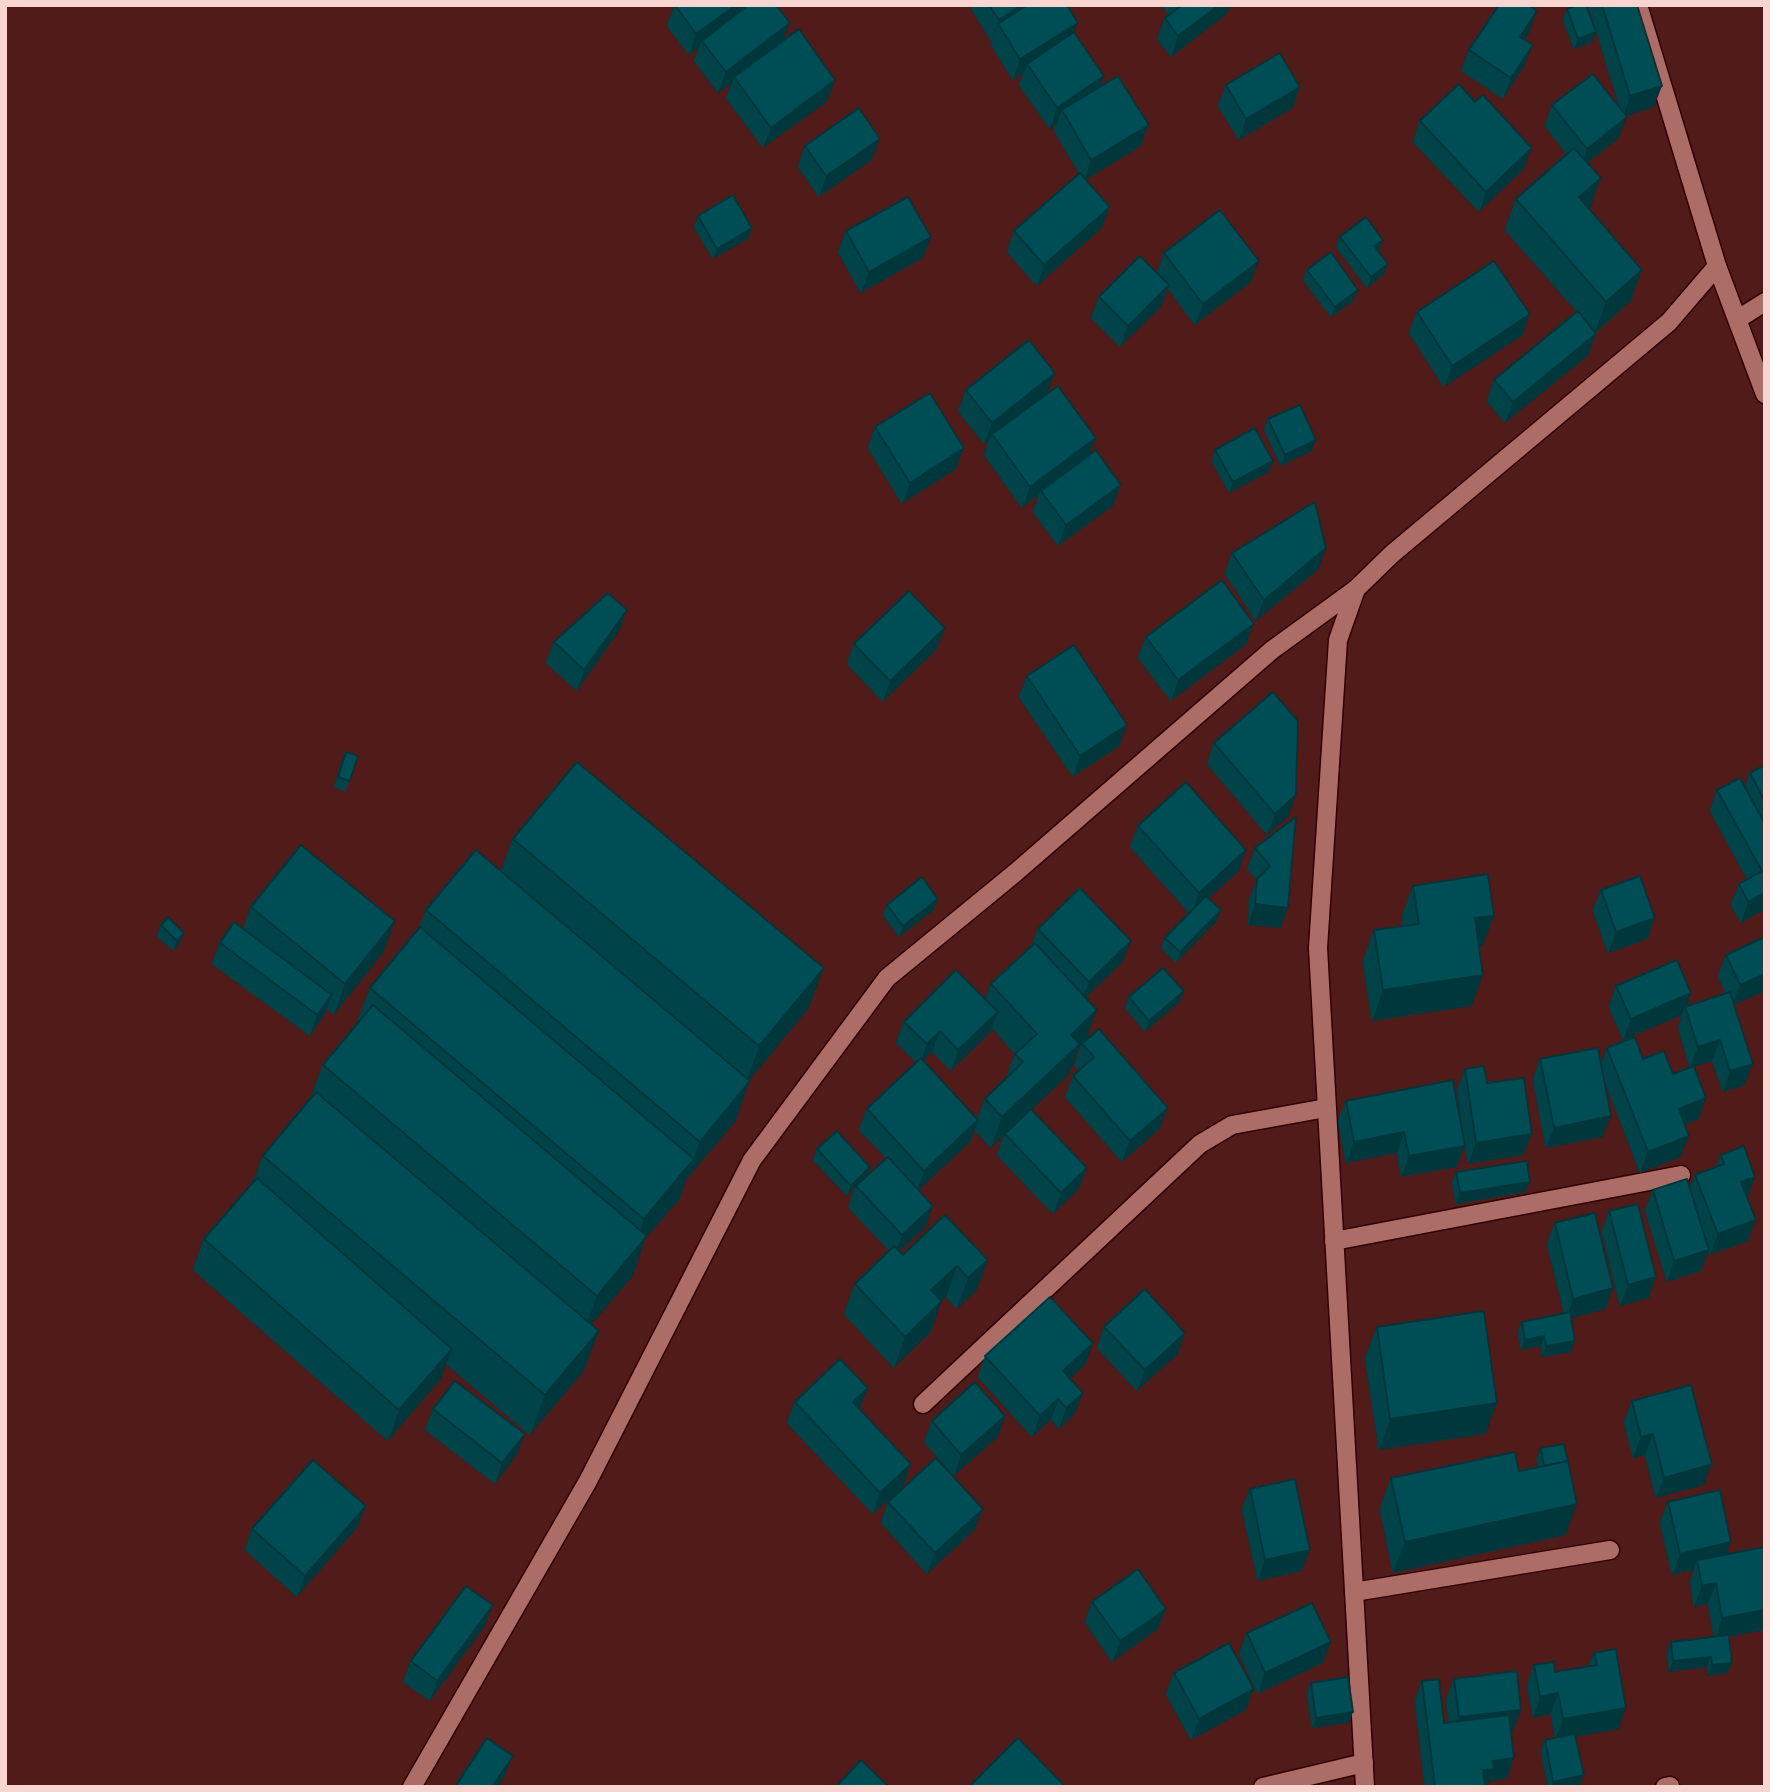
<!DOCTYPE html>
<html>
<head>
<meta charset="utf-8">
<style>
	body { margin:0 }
	#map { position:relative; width:1770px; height:1792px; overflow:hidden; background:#501b19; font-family:Ubuntu,sans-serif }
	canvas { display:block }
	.frame { position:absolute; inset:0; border:7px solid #f9d5d1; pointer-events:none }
</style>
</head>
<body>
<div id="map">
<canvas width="1770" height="1792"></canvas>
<div class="frame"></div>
</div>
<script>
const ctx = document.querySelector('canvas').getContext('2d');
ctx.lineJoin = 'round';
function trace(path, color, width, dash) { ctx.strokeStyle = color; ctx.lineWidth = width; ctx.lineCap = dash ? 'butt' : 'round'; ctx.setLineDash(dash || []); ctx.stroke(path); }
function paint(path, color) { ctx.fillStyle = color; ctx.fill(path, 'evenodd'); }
const minor = new Path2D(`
	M1717,266L1765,394
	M1738,319L1765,302
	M1334,1241L1681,1175
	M923,1404L1200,1144L1232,1125L1326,1108
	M1354,1592L1610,1550
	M412,1787L588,1481L752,1160L887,978L1015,873L1272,650L1356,589
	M1263,1787L1364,1763
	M1665,1787L1670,1786`);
const tertiary = new Path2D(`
	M1365,1787L1318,948L1338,640L1356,589L1392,554L1669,322L1717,266L1638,5`);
trace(minor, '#330103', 21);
trace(tertiary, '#330103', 21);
trace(minor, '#ac6d67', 18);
trace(tertiary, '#ac6d67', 18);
paint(new Path2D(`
	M675,5L784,41L828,101L763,148L726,98L732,83L718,93L694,61L699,48L689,55L667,26Z
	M969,5H1067L1074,32L1104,76L1100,87L1149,125L1141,146L1086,180L1102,228L1037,286L1007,252L1014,231L1079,173L1054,131L1057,124L1050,129L1019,85L1024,73L1013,80L991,45L992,40L991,41Z
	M1163,5H1231L1227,14L1171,57L1157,39L1165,18L1169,15L1162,6Z
	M1588,5H1637L1654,107L1626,116L1619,138L1588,163L1590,210L1642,270L1631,301L1596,333V334L1589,355L1505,423L1487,401L1494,380L1577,312L1505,230L1516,199L1567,155L1545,126L1552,105L1620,108Z
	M1567,9L1596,32L1592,43L1574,49L1563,20Z
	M1530,32L1525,39V65L1503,99L1461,71L1469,50Z
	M1226,85L1300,87L1293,108L1239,140L1218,106Z
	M1420,121L1524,169L1479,212L1413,142Z
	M805,146L872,160L819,197L798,167Z
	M698,216L752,228L748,239L713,259L694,227Z
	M846,231L931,237L923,258L861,293L838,252Z
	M1340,237L1383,240L1380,250L1378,251L1388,264L1384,275L1367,288L1336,247Z
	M1164,253L1251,282L1195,325L1168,289L1162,306L1120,347L1091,318L1099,297L1157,273Z
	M1307,270L1354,301L1331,317L1303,280Z
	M1417,312L1530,314L1523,335L1444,387L1409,333Z
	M966,390L1048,393L1090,455L1121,485L1113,506L1058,546L1033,512L1039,495L1022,508L984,455L989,440L984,444L958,411Z
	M1268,419L1316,440L1312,451L1281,466L1264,430Z
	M875,427L964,448L956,469L902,504L868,448Z
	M1215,450L1269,472L1229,493L1212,461Z
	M1232,553L1319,569L1256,621L1225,574Z
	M945,628L937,649L883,702L847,664L854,644Z
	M620,630L577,691L546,663L554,642Z
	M1146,637L1246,645L1171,701L1138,658Z
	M1027,676L1120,746L1073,777L1019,697Z
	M1214,743L1289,816L1267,835L1207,764Z
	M346,752L358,756L346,792L334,787Z
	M1765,765V912L1764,910L1741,923L1731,905L1739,884L1747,879L1710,811L1717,790L1745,787L1750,773Z
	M1296,817L1281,928L1248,925L1249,900L1257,880L1247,869L1255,848Z
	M1138,826L1239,871L1209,898L1217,921L1176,963L1161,948L1165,938L1189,913L1130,847Z
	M513,839L809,1008L749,1080L736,1121L686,1180L680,1199L646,1238L633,1276L591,1325L599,1331L584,1371L530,1435L446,1364L441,1379L388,1441L193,1270L204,1239L253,1182L263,1156L310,1100L323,1065L356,1025L370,988L419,929L426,910L501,871Z
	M1413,886L1494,916L1483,946L1479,947L1483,975L1472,1006L1372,1021L1363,961L1374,930L1403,926L1402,916Z
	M1601,890L1648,939L1608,953L1593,911Z
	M887,905L934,910L899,937L883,915Z
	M251,907L384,952L334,1015L327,1009L324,1016L310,1036L212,964L220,943L243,929Z
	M161,925L180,943L173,951L157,936Z
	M1038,929L1123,962L1086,998L1087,1039L1160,1129L1122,1162L1065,1097L1073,1076L1079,1070L1074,1065L1081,1046L1079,1048L1069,1075L1032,1109L1087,1168L1079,1189L1053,1214L997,1155L1004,1135L991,1148L975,1131L971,1141L919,1190L926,1227L899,1252L903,1255L988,1260L977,1290L957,1309L946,1297L941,1301L931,1332L894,1368L844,1314L855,1284L889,1251L848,1207L855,1188L847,1196L813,1160L817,1149L867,1176L886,1158L859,1130L867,1109L916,1062L896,1043L904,1022L985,1000L991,984L1031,947ZM992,1028L1015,1054L1006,1078L985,1099L977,1119L923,1061L932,1052L951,1071L990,1033Z
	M1765,937V991L1734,1005L1753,1064L1745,1085L1723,1092L1712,1061L1694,1066L1706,1098L1699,1119L1685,1125L1681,1157L1640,1173L1604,1079L1603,1137L1546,1148L1533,1080L1540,1059L1601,1065L1607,1048L1643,1059L1673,1074L1690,1068L1678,1028L1682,1015L1623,1040L1609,1007L1616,986L1691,993L1687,1006L1726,994L1718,976L1726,955Z
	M1184,991L1180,1002L1145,1032L1125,1008L1129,997Z
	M1465,1069L1487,1083L1532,1134L1524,1155L1468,1164L1457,1090Z
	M1346,1101L1465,1146L1457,1167L1401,1177L1397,1153L1346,1163L1338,1121Z
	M1721,1155L1755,1177L1748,1197L1756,1220L1748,1241L1710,1255L1709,1251L1701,1271L1667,1282L1645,1211L1653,1190L1690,1188L1695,1175L1716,1167Z
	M1456,1172L1526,1192L1456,1204L1452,1183Z
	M1609,1211L1656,1277L1649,1298L1620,1306L1602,1232Z
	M1555,1223L1613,1288L1606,1309L1571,1318L1575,1341L1571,1352L1542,1357L1541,1346L1521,1350L1518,1332L1522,1322L1564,1313L1547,1244Z
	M1104,1327L1185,1333L1178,1354L1137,1391L1097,1348Z
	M1377,1327L1486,1434L1379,1450L1365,1358Z
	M1093,1343L1086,1364L1070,1379L1083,1393L1075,1414L1059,1429L1051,1420L1032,1437L978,1377L985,1356Z
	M1632,1401L1704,1485L1656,1498L1645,1455L1633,1458L1624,1422Z
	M795,1402L904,1485L873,1514L787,1423Z
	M433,1409L525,1434L517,1455L495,1484L425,1430Z
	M1005,1416L998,1437L954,1476L924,1442L932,1421Z
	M1541,1448L1566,1535L1393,1573L1380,1509L1391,1478L1519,1471L1538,1467L1537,1458Z
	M1250,1489L1310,1550L1302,1571L1258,1581L1242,1509Z
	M888,1502L983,1509L975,1530L927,1574L881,1523Z
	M1668,1502L1727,1554L1765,1547V1630L1729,1636L1732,1663L1728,1673L1708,1676L1707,1667L1669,1672L1667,1653L1671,1642L1714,1637L1708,1604L1694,1607L1690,1581L1694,1570L1672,1575L1660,1523Z
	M358,1527L297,1597L245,1550L252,1529Z
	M1092,1602L1166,1609L1158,1629L1112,1662L1085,1622Z
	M493,1605L485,1626L430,1701L403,1682L411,1661Z
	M1247,1633L1331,1642L1323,1663L1258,1694L1239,1654Z
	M1594,1653L1619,1729L1575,1737L1584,1775L1580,1785L1573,1787H1548L1541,1751L1545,1740L1555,1738L1551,1714L1533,1718L1527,1686L1534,1665L1555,1672L1589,1666Z
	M1174,1673L1246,1710L1191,1740L1166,1694Z
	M1454,1679L1521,1710L1513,1731H1511L1514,1758L1507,1779L1490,1781L1488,1787H1425L1415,1701L1422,1681L1444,1723L1449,1722L1446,1700Z
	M1311,1683L1349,1723L1312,1728L1307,1693Z`), '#004349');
paint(new Path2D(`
	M736,5H753L702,41L699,48L689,55L696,34Z
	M1022,5H1046L998,24L991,41L999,20Z
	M1219,5H1231L1227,14L1171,57L1178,36Z
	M1537,11L1530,32L1513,57L1520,37Z
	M790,23L782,44L734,77L732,83L718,93L726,72Z
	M1078,23L1070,44L1027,64L1024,73L1013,80L1020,59Z
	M1596,32L1592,43L1574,49L1578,39Z
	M1533,45L1525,65L1503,99L1511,78Z
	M1104,76L1096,97L1062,110L1057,124L1050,129L1057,108Z
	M835,80L828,101L763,148L771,128Z
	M1662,86L1654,107L1623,117L1630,96Z
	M1300,87L1293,108L1239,140L1246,119Z
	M1627,117L1619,138L1579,170L1587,149Z
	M1149,125L1141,146L1084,181L1091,160Z
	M880,139L872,160L819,197L826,176Z
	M1532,148L1524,169L1479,212L1486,192Z
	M1601,178L1590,209L1568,228L1579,197Z
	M1110,207L1102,228L1037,286L1044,265Z
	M752,228L748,239L713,259L717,249Z
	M931,237L923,258L861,293L869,272Z
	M1383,240L1380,250L1370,257L1374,246Z
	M1259,261L1251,282L1195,325L1203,304Z
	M1388,264L1384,275L1367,288L1371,277Z
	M1642,270L1631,301L1595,333L1606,302Z
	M1169,285L1162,306L1120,347L1128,326Z
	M1358,290L1354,301L1331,317L1335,307Z
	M1530,314L1523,335L1444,387L1452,366Z
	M1596,334L1589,355L1505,423L1513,402Z
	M1055,373L1047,394L992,434L989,440L984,444L992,423Z
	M1096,438L1088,459L1041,491L1039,495L1022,508L1030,487Z
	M1316,440L1312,451L1281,466L1285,455Z
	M964,448L956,469L902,504L910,483Z
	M1273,461L1269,472L1229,493L1233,482Z
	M1121,485L1113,506L1058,546L1066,525Z
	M1326,548L1319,569L1256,621L1264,600Z
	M627,610L620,630L577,691L584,670Z
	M1254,624L1246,645L1171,701L1178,680Z
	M945,628L937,649L883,702L890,681Z
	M1127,725L1120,746L1073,777L1080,756Z
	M1296,795L1289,816L1267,835L1275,814Z
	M1246,850L1239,871L1191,914L1199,893Z
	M1765,893V907L1764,910L1741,923L1748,902Z
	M938,899L934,910L899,937L903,926Z
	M1255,904L1288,908L1281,928L1248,925Z
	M1221,910L1217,921L1176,963L1180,952Z
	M1494,916L1483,946L1464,949L1475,918Z
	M1655,918L1648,939L1608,953L1616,932Z
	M395,921L384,952L334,1015L345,984Z
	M184,933L180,943L173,951L177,941Z
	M1131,941L1123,962L1081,1002L1089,982Z
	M824,968L809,1008L745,1086L759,1046Z
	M1765,974V991L1732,1006L1740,985Z
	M1483,975L1472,1006L1372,1021L1383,990Z
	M1184,991L1180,1002L1145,1032L1149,1021Z
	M1691,993L1686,1009L1685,1007L1682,1015L1623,1040L1631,1019Z
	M332,995L324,1016L310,1036L317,1015Z
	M1097,1010L1086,1041L1079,1048L1069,1075L991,1148L1002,1117L1071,1035Z
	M998,1012L990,1033L951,1071L958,1050Z
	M940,1031L932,1052L919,1065L927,1044Z
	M1720,1040L1712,1061L1690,1068L1698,1047Z
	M1753,1064L1745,1085L1723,1092L1730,1071Z
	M750,1081L736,1121L686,1180L680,1199L646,1238L633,1276L582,1336L597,1296L630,1257L644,1219L693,1160L700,1142Z
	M1706,1098L1699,1119L1671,1130L1679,1109Z
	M1168,1108L1160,1129L1122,1162L1130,1141Z
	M1611,1116L1603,1137L1546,1148L1554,1128Z
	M978,1120L971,1141L917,1192L924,1171Z
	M1404,1132L1397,1153L1346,1163L1354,1142Z
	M1532,1134L1524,1155L1468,1164L1476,1143Z
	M1689,1136L1681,1157L1640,1173L1648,1152Z
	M1465,1146L1457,1167L1401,1177L1409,1156Z
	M870,1167L866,1178L856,1186L855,1188L847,1196L851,1186Z
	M1087,1168L1079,1189L1053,1214L1061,1193Z
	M1755,1177L1748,1197L1741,1182Z
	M1530,1182L1526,1192L1456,1204L1460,1193Z
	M933,1206L926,1227L894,1256L902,1235Z
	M1756,1220L1748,1241L1710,1255L1718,1234Z
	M1709,1250L1701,1271L1667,1282L1674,1261Z
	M988,1260L977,1290L957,1309L968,1278Z
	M957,1266L946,1297L920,1321L931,1290Z
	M1656,1277L1649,1298L1620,1306L1628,1285Z
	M1613,1288L1606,1309L1566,1320L1573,1299Z
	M942,1301L931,1332L894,1368L905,1337Z
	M599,1331L584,1371L530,1435L545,1395Z
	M1185,1333L1178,1354L1137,1391L1145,1370Z
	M1544,1336L1541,1346L1521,1350L1525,1340Z
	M1575,1341L1571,1352L1542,1357L1546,1346Z
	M1093,1343L1086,1364L1056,1392L1063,1371Z
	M452,1349L441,1379L388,1441L399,1410Z
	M868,1388L860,1409L853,1402Z
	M1083,1393L1075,1414L1059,1429L1066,1408Z
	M1058,1399L1051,1420L1032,1437L1040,1416Z
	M1497,1403L1486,1434L1379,1450L1390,1419Z
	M1005,1416L998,1437L954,1476L961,1455Z
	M525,1434L517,1455L495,1484L502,1463Z
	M1653,1434L1645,1455L1633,1458L1641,1437Z
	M911,1464L904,1485L873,1514L880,1493Z
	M1712,1464L1704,1485L1656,1498L1664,1478Z
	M1577,1504L1566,1535L1393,1573L1405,1542Z
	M366,1506L358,1527L297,1597L305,1576Z
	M983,1509L975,1530L927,1574L935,1553Z
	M1731,1542L1724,1563L1697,1560L1694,1570L1672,1575L1680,1554Z
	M1310,1550L1302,1571L1258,1581L1265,1560Z
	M1716,1583L1708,1604L1694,1607L1702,1586Z
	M493,1605L485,1626L430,1701L437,1681Z
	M1166,1609L1158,1629L1112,1662L1120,1641Z
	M1765,1610V1630L1715,1639L1722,1618Z
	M1331,1642L1323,1663L1258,1694L1265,1673Z
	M1711,1657L1707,1667L1669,1672L1673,1661Z
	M1732,1663L1728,1673L1708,1676L1712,1665Z
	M1254,1689L1246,1710L1191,1740L1199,1719Z
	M1558,1693L1551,1714L1533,1718L1540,1697Z
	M1626,1708L1619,1729L1555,1740L1563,1719Z
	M1521,1710L1513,1731L1451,1738L1459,1717Z
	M1353,1712L1349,1723L1312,1728L1316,1718Z
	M513,1756L505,1776L498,1787H492Z
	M1514,1758L1507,1779L1490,1781L1488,1787H1477L1483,1770L1493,1761Z
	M1584,1775L1580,1785L1573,1787H1551L1553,1782Z`), '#00373c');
const building = new Path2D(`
	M675,5H736L696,34Z
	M748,5H776L790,23L726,72L702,41Z
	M989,5H1022L999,20Z
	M1027,5H1067L1078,23L1020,59L998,24Z
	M1182,5H1219L1178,36L1165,18Z
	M1499,5H1529L1537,11L1520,37L1533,45L1511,78L1469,50Z
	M1578,5H1586L1596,32L1578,39L1567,9Z
	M1602,5H1637L1662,86L1630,96Z
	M799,29L835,80L771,128L734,77Z
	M1074,32L1104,76L1057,108L1027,64Z
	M1280,53L1300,87L1246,119L1226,85Z
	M1593,74L1627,117L1587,149L1552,105Z
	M1118,76L1149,125L1091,160L1062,110Z
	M1459,84L1475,102L1483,95L1532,148L1486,192L1420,121Z
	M859,108L880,139L826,176L805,146Z
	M1574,148L1601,178L1579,197L1642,270L1606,302L1516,199Z
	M1080,173L1110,207L1044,265L1014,231Z
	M733,195L752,228L717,249L698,216Z
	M908,197L931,237L869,272L846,231Z
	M1220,210L1259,261L1203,304L1164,253Z
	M1366,217L1383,240L1374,246L1388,264L1371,277L1340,237Z
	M1331,252L1358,290L1335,307L1307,270Z
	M1140,256L1169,285L1128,326L1099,297Z
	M1494,261L1530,314L1452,366L1417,312Z
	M1578,311L1596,334L1513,402L1494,380Z
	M1029,340L1055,373L992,423L966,390Z
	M1058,386L1096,438L1030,487L992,434Z
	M930,393L964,448L910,483L875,427Z
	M1300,405L1316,440L1285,455L1268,419Z
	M1255,428L1273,461L1233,482L1215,450Z
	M1096,450L1121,485L1066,525L1041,491Z
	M1315,502L1326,548L1264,600L1232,553Z
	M1222,580L1254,624L1178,680L1146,637Z
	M909,591L945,628L890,681L854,644Z
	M608,593L627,610L584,670L554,642Z
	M1074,645L1127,725L1080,756L1027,676Z
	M1273,692L1298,721L1296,795L1275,814L1214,743Z
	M346,752L358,756L350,781L338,777Z
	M577,762L824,968L759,1046L513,839Z
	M1765,765V802L1750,773Z
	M1740,778L1765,824V893L1748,902L1739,884L1762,871L1717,790Z
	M1186,782L1246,850L1199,893L1138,826Z
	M1296,817L1288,908L1255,904L1257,879L1270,866L1255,848Z
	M301,845L395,921L345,984L251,907Z
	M476,850L750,1081L700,1142L426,910Z
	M1488,874L1494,916L1475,918L1483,975L1383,990L1374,930L1419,924L1413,886Z
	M1640,876L1655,918L1616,932L1601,890Z
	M922,877L938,899L903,926L887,905Z
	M1080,888L1131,941L1089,982L1038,929Z
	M1206,896L1221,910L1180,952L1165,938Z
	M168,917L184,933L177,941L161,925Z
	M234,922L332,995L317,1015L220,943Z
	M420,927L694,1159L644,1219L370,988Z
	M1765,937V974L1740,985L1726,955Z
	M1035,943L1097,1010L1071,1035L1080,1044L1002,1117L985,1099L1023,1062L1015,1054L1037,1034L991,984Z
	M1677,960L1691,993L1631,1019L1616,986Z
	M1163,968L1184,991L1149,1021L1129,997Z
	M956,970L998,1012L958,1050L940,1031L927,1044L904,1022Z
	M1730,992L1753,1064L1730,1071L1720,1040L1698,1047L1685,1007Z
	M373,1005L647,1236L597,1296L323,1065Z
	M1099,1029L1168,1108L1130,1141L1073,1076L1094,1057L1082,1044Z
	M1635,1037L1643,1059L1664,1051L1673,1074L1694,1066L1706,1098L1679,1109L1689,1136L1648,1152L1607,1048Z
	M1598,1048L1611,1116L1554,1128L1540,1059Z
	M921,1058L978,1120L924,1171L867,1109Z
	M1484,1066L1487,1083L1524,1078L1532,1134L1476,1143L1465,1069Z
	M1453,1080L1465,1146L1409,1156L1404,1132L1354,1142L1346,1101Z
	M316,1092L599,1331L545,1395L263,1156Z
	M1031,1109L1087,1168L1061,1193L1005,1134Z
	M837,1131L870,1167L851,1186L817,1149Z
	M1744,1146L1755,1177L1741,1182L1756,1220L1718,1234L1695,1175L1724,1164L1721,1155Z
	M888,1157L933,1206L902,1235L856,1186Z
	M1527,1161L1530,1182L1460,1193L1456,1172Z
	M257,1178L452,1349L399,1410L204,1239Z
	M1687,1179L1709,1250L1674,1261L1653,1190Z
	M1638,1204L1656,1277L1628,1285L1609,1211Z
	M1595,1213L1613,1288L1573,1299L1555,1223Z
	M945,1215L988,1260L968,1278L957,1266L931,1290L942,1301L905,1337L855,1284L894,1246L903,1255Z
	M1145,1289L1185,1333L1145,1370L1104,1327Z
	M1050,1297L1093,1343L1063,1371L1083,1393L1066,1408L1058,1399L1040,1416L985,1356Z
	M1484,1311L1497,1403L1390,1419L1377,1327Z
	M1570,1312L1575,1341L1546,1346L1544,1336L1525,1340L1522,1322Z
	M840,1359L868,1388L853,1402L911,1464L880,1493L795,1402Z
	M455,1381L525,1434L502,1463L433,1409Z
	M975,1382L1005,1416L961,1455L932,1421Z
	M1691,1385L1712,1464L1664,1478L1653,1434L1641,1437L1632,1401Z
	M1564,1444L1568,1461L1544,1466L1541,1448Z
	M1515,1452L1519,1471L1568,1461L1577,1504L1405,1542L1391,1478Z
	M936,1458L983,1509L935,1553L888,1502Z
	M313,1460L366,1506L305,1576L252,1529Z
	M1295,1479L1310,1550L1265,1560L1250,1489Z
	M1720,1490L1731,1542L1680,1554L1668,1502Z
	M1765,1547V1610L1722,1618L1716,1583L1702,1586L1697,1560Z
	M1138,1569L1166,1609L1120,1641L1092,1602Z
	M466,1586L493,1605L437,1681L411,1661Z
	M1312,1603L1331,1642L1265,1673L1247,1633Z
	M1729,1635L1732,1663L1712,1665L1711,1657L1673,1661L1671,1642Z
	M1229,1643L1254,1689L1199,1719L1174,1673Z
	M1616,1649L1626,1708L1563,1719L1558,1693L1540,1697L1534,1665L1554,1662L1555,1672L1597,1665L1594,1653Z
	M1517,1671L1521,1710L1459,1717L1454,1679Z
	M1348,1677L1353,1712L1316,1718L1311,1683Z
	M1439,1679L1444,1723L1509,1715L1514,1758L1493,1761L1494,1769L1483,1770L1485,1787H1435L1422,1681Z
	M1575,1734L1584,1775L1553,1782L1545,1740Z
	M487,1738L513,1756L492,1787H455Z
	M1018,1738L1065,1786L1064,1787H969Z
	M861,1760L889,1787H836Z`);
paint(building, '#004e55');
trace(building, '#00373c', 2);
</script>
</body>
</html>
